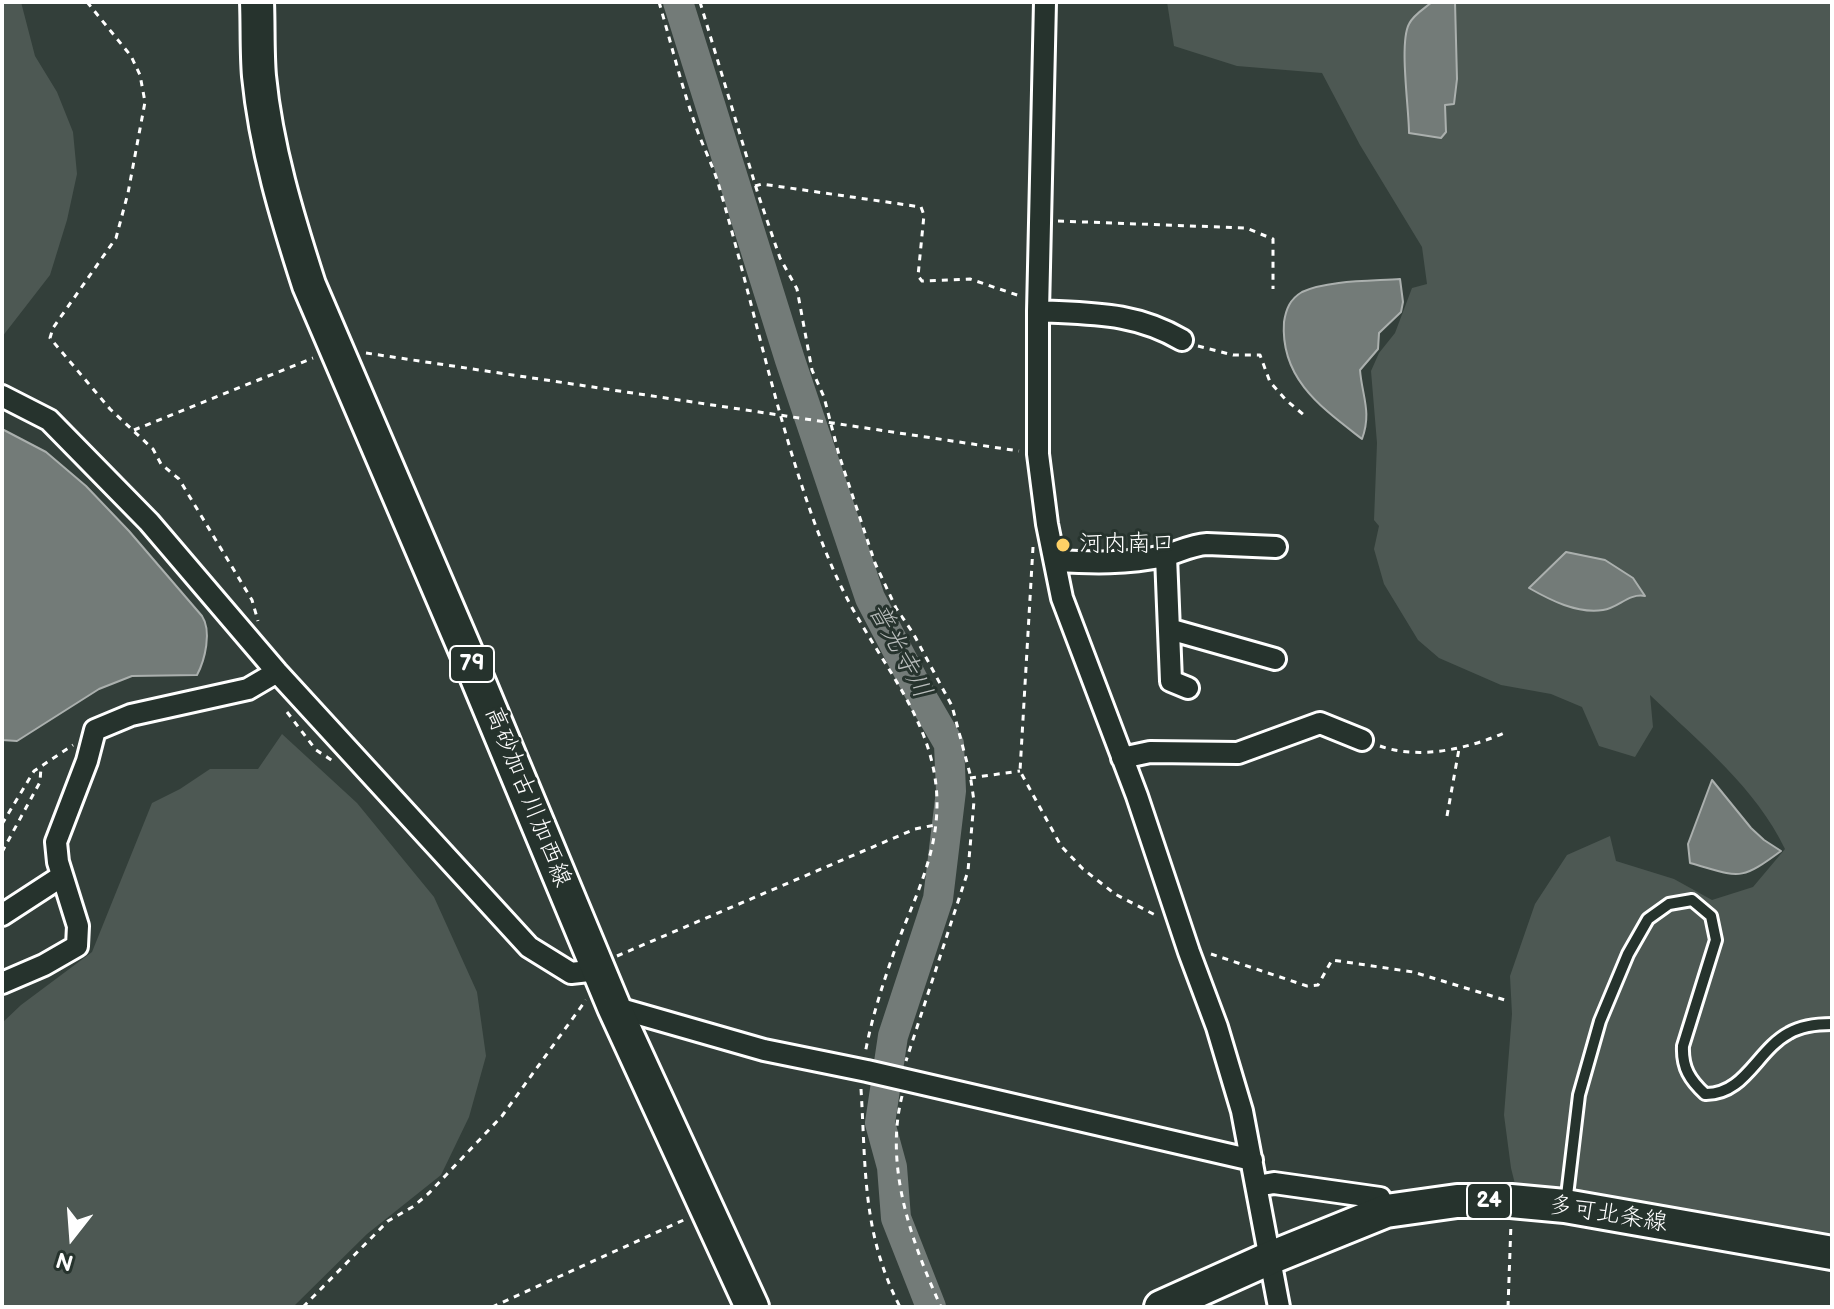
<!DOCTYPE html>
<html>
<head>
<meta charset="utf-8">
<style>
	body { margin:0 }
	#map { position:relative; width:1834px; height:1309px; overflow:hidden; background:#333f3a; font-family:"Balsamiq Sans",sans-serif }
	canvas { display:block }
	.frame { position:absolute; inset:0; border:4px solid #fff; pointer-events:none }
	.north { position:absolute; left:32px; top:1197px; width:80px; height:80px; -webkit-text-stroke:6px #26332d; paint-order:stroke; rotate:197deg; font-size:22px; font-weight:700; line-height:32px; text-align:center; color:#fff }
	.north::after { content:''; display:block; margin:auto; width:28px; height:36px; background:#fff; clip-path:polygon(50% 0,100% 100%,50% 72%,0 100%) }
</style>
</head>
<body>
<div id="map">
<canvas width="1834" height="1309"></canvas>
<div class="frame"></div>
<div class="north">N</div>
</div>
<script>
const ctx = document.querySelector('canvas').getContext('2d');
ctx.lineJoin = 'round';
function paint(path, color) { ctx.fillStyle = color; ctx.fill(path, 'evenodd'); }
function trace(path, color, width, dash) { ctx.strokeStyle = color; ctx.lineWidth = width; ctx.lineCap = dash ? 'butt' : 'round'; ctx.setLineDash(dash || []); ctx.stroke(path); }
function write(font, color, halo, rows, align = 'center') {
  ctx.font = font + ' "Balsamiq Sans","Klee One",sans-serif'; ctx.lineWidth = 6; ctx.setLineDash([]); ctx.textBaseline = 'middle'; ctx.strokeStyle = halo; ctx.fillStyle = color; for (const [text, x, y, turn = 0] of rows) {
    ctx.save(); ctx.translate(x, y); ctx.rotate((+turn || 0) * Math.PI / 180); ctx.textAlign = isNaN(turn) ? turn : align; if (halo) ctx.strokeText(text, 0, 0); ctx.fillText(text, 0, 0); ctx.restore();
  }
}
paint(new Path2D(`
	M2,2H21L35,56L57,92L73,132L77,174L67,220L50,275L2,337Z
	M1167,2H1832V1242L1790,1226L1775,1224L1517,1192L1511,1168L1504,1115L1512,1014L1510,976L1535,904L1567,855L1610,836L1616,861L1674,879L1712,900L1753,887L1785,849C1756,788 1699,742 1650,695L1653,727L1635,757L1599,746L1582,707L1551,694L1501,685L1439,658L1418,640L1384,584L1374,549L1379,526L1374,520L1377,443L1371,371L1379,353L1395,333L1412,288L1427,284L1422,247L1360,145L1322,73L1237,66L1174,46Z
	M282,734L357,803L434,897L477,992L486,1056L469,1117L441,1175L367,1234L293,1307H2V1023L21,1005L92,952L152,803L180,789L210,769H258Z`), '#4d5853');
const water = new Path2D(`
	M1432,2H1455L1457,79L1454,104L1445,105L1446,132L1441,138L1409,133C1409,108 1399,43 1409,24C1413,15 1425,8 1432,2Z
	M1400,279L1403,302L1401,312L1379,333L1378,349L1360,370C1362,396 1372,412 1362,439C1322,408 1280,379 1284,322C1286,309 1290,299 1302,292C1327,280 1373,281 1400,279Z
	M2,429L46,452L86,486L129,531L202,616C212,631 205,660 197,675L132,676L99,689L17,741L2,740Z
	M1566,552L1605,560L1633,578L1645,596C1628,593 1619,608 1603,610C1577,614 1550,600 1529,588Z
	M1712,780L1751,828L1764,840L1781,851C1739,882 1740,877 1690,863L1688,844Z`);
paint(water, '#737b78');
trace(water, '#abb0ae', 2);
trace(new Path2D(`
	M678,2L790,360L870,598L924,701L949,744L951,791L938,899L893,1036L880,1123L892,1167L896,1218L931,1307`), '#737b78', 30);
const service = new Path2D(`
	M1566,1204L1579,1095L1600,1021L1628,954L1648,919L1669,904L1692,900L1711,916L1716,940L1683,1046C1682,1068 1690,1080 1705,1094C1745,1095 1757,1050 1789,1033C1801,1026 1818,1024 1832,1024`);
const minor = new Path2D(`
	M1045,2L1038,311V454L1047,524L1062,598L1137,796L1189,952L1217,1027L1242,1111L1279,1307
	M1038,311C1092,314 1134,312 1182,340
	M2,396L49,420L149,522L277,672L529,947L571,973L598,970
	M1166,556L1171,681L1188,688
	M1055,561C1092,563 1127,564 1164,556C1179,552 1191,545 1207,544L1276,547
	M1169,629L1275,659
	M1122,758L1150,752L1238,753L1320,723L1362,740
	M2,915L62,876
	M2,983L44,965L77,946L78,926L58,862L56,842L87,761L95,730L131,715L248,689L277,672
	M614,1007L764,1050L867,1071L1252,1160
	M1257,1186L1274,1183L1380,1198L1386,1211`);
const primary = new Path2D(`
	M257,2C258,26 257,52 259,76C266,148 287,217 309,285L470,661L614,1007L752,1307
	M1161,1307L1270,1258L1386,1211L1457,1201H1511L1565,1206L1832,1253`);
trace(service, '#fff', 16);
trace(minor, '#fff', 26);
trace(primary, '#fff', 38);
trace(new Path2D(`
	M87,2L131,56L140,75L145,102L128,193L116,238L53,328L50,338L110,409L153,449L161,464L179,479L252,600L258,621
	M659,2C671,43 681,84 695,124C702,145 713,165 719,186C752,298 775,414 815,524C827,556 840,588 858,618C892,678 937,731 937,804C937,859 911,905 893,955C882,986 871,1021 865,1054
	M700,2L758,194L780,258L797,289L812,370L824,397L839,455L875,563L896,608L913,633L952,706L970,774L974,801L968,871L906,1061
	M755,186L762,184L921,207L924,215L918,276L922,281L970,279L1020,296
	M1058,221L1246,228L1273,239V289
	M1198,346L1233,355H1260L1270,382L1286,400L1304,415
	M366,353L1019,451
	M134,430L313,358
	M1033,547L1020,771L1061,846L1083,869L1115,894L1159,917
	M287,712L316,750L333,761
	M1380,746C1419,760 1467,749 1504,733
	M970,778L1020,771
	M1447,816L1459,749
	M2,824L34,771L73,745
	M2,852L40,782L41,767
	M1211,954L1307,986L1318,985L1332,960L1413,972L1505,1000
	M617,956L915,829L935,825
	M861,1089C866,1169 862,1233 900,1307
	M902,1096C884,1167 912,1243 941,1307
	M303,1307L388,1221L414,1206L429,1193L502,1116L586,1000
	M492,1307L686,1219
	M1508,1307L1511,1223`), '#fff', 3, [6, 6]);
trace(service, '#26332d', 10);
trace(minor, '#26332d', 20);
trace(primary, '#26332d', 32);
for (const [x, y, r, color] of [
	[1063,545,8,"#ffd166"]
]) { const dot = new Path2D(); dot.arc(x, y, r, 0, 2 * Math.PI); ctx.fillStyle = color; ctx.fill(dot); trace(dot, '#26332d', 3); }
for (const [x, y, w] of [
	[472,664,44],
	[1489,1201,44]
]) { const box = new Path2D(); box.roundRect(x - w / 2, y - 18, w, 36, 6); ctx.fillStyle = '#26332d'; ctx.fill(box); trace(box, '#fff', 2); }
write('bold 22px', '#fff', null, [
	["79",472,664],
	["24",1489,1201]
]);
write('24px', '#fff', '#26332d', [
	["河内南口",1079,545]
], 'left');
write('24px', '#fff', '#26332d', [
	["高砂加古川加西線",527,797,68],
	["多可北条線",1608,1215,9]
]);
write('italic 26px', '#b9bdbc', '#26332d', [
	["普光寺川",899,651,62]
]);
</script>
</body>
</html>
